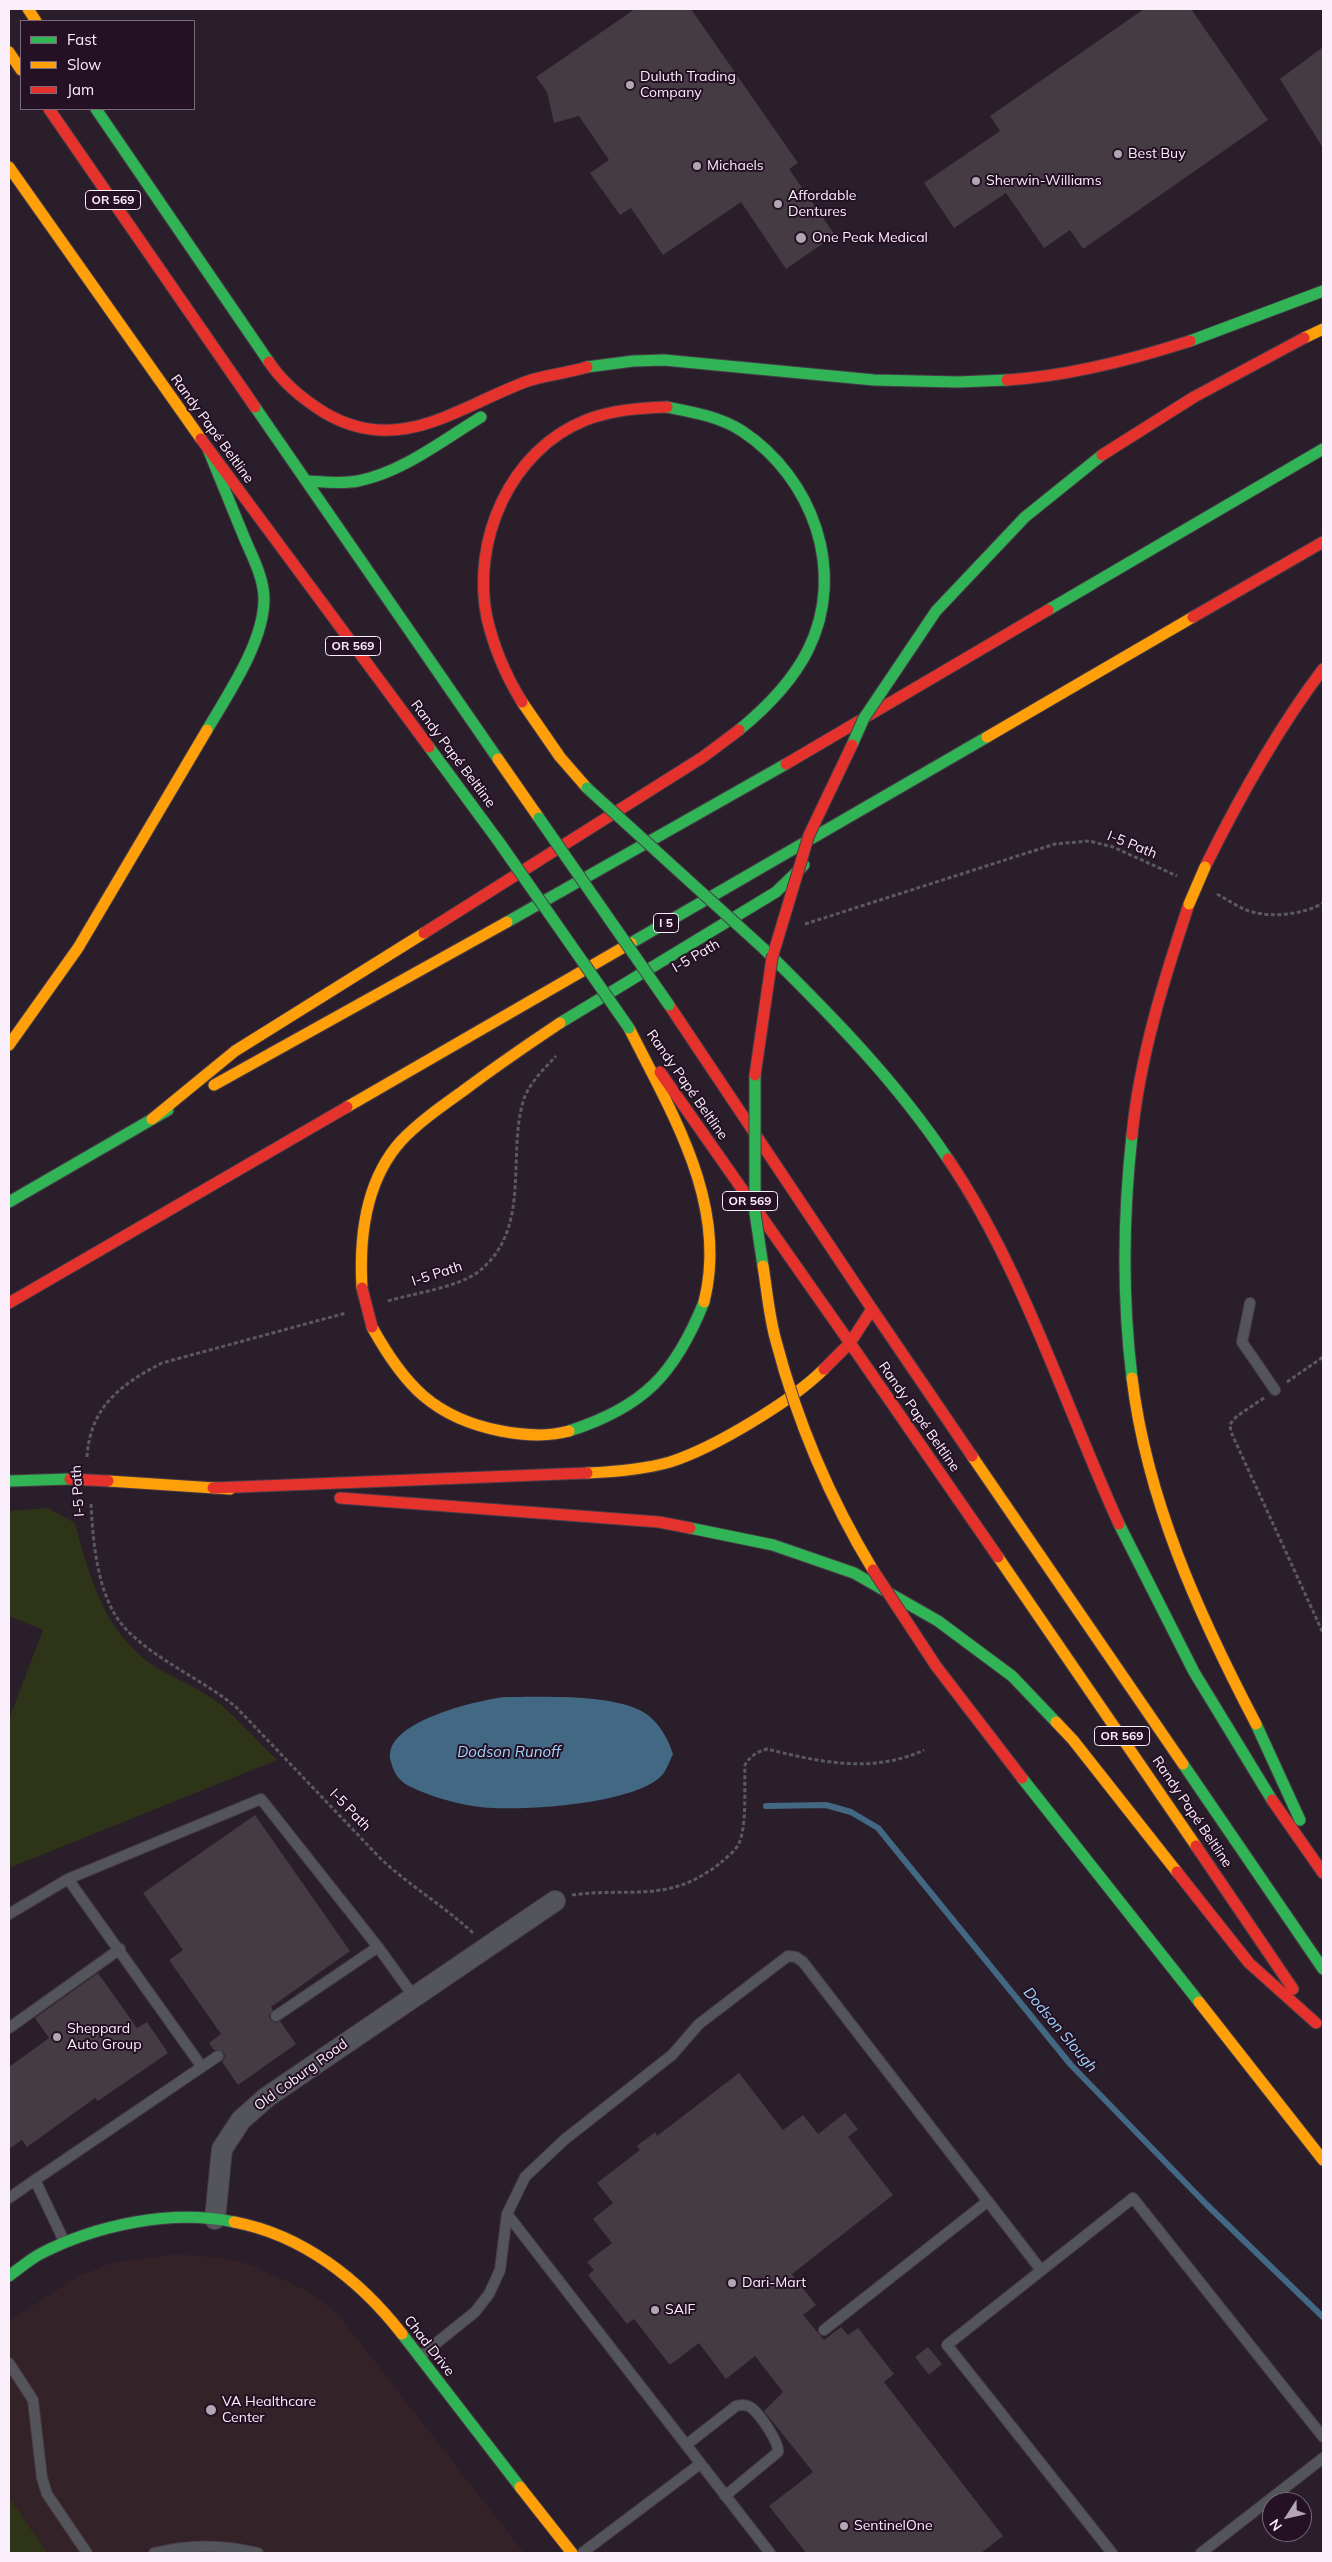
<!DOCTYPE html>
<html>
<head>
<meta charset="utf-8">
<style>
	body { margin:0 }
	#map { position:relative; width:1332px; height:2562px; overflow:hidden; background:#2a1e2a; font-family:Mulish,sans-serif }
	canvas { display:block }
	.frame { position:absolute; inset:0; border:10px solid #fceffc; pointer-events:none }
	.legend { position:absolute; left:20px; top:20px; width:175px; height:90px; box-sizing:border-box; background:#241124; border:1px solid #7a6a7a; margin:0; padding:6px 9px; list-style:none; font-size:15px; color:#fceffc }
	.legend li { display:flex; align-items:center; gap:10px; height:25px }
	.legend b { width:25px; border:1px solid #7a6a7a }
	.north { position:absolute; left:1262px; top:2492px; width:50px; height:50px; box-sizing:border-box; background:#241124; border:1px solid #7a6a7a; border-radius:50%; rotate:235deg; font-size:14px; font-weight:700; line-height:20px; text-align:center; color:#fceffc }
	.north::after { content:''; display:block; margin:auto; width:18px; height:22px; background:#b2a6b2; clip-path:polygon(50% 0,100% 100%,50% 72%,0 100%) }
</style>
</head>
<body>
<div id="map">
<canvas width="1332" height="2562"></canvas>
<div class="frame"></div>
<ul class="legend">
<li><b style="height:6px;background:#30b455"></b>Fast</li>
<li><b style="height:6px;background:#ff9f0a"></b>Slow</li>
<li><b style="height:6px;background:#e5322d"></b>Jam</li>
</ul>
<div class="north">N</div>
</div>
<script>
const ctx = document.querySelector('canvas').getContext('2d');
ctx.lineJoin = 'round';
function paint(path, color) { ctx.fillStyle = color; ctx.fill(path, 'evenodd'); }
function trace(path, color, width, dash) { ctx.strokeStyle = color; ctx.lineWidth = width; ctx.lineCap = dash ? 'butt' : 'round'; ctx.setLineDash(dash || []); ctx.stroke(path); }
function write(font, color, halo, rows, align = 'center') {
  ctx.font = font + ' Mulish,sans-serif'; ctx.lineWidth = 4; ctx.setLineDash([]); ctx.textBaseline = 'middle'; ctx.strokeStyle = halo; ctx.fillStyle = color; for (const [text, x, y, turn = 0] of rows) {
    ctx.save(); ctx.translate(x, y); ctx.rotate((+turn || 0) * Math.PI / 180); ctx.textAlign = isNaN(turn) ? turn : align; if (halo) ctx.strokeText(text, 0, 0); ctx.fillText(text, 0, 0); ctx.restore();
  }
}
paint(new Path2D(`
	M177,2254L224,2258L248,2264L308,2291L337,2313L524,2553H47L9,2497V2321L77,2277L111,2263Z`), '#342229');
paint(new Path2D(`
	M48,1508L75,1523C90,1579 105,1635 157,1668C178,1680 201,1689 220,1704C240,1721 258,1742 277,1760L9,1868V1719L43,1630L9,1616V1511Z
	M9,2497L47,2553H9Z`), '#2e3417');
paint(new Path2D(`
	M505,1697C540,1697 622,1693 649,1716C661,1726 668,1739 673,1754C670,1760 667,1769 663,1774C638,1805 511,1813 473,1806C454,1803 429,1796 411,1787C400,1782 394,1774 391,1762C379,1722 479,1700 505,1697Z`), '#436884');
trace(new Path2D(`
	M766,1806L826,1805L851,1812L878,1828L1071,2065L1207,2205L1323,2317`), '#436884', 6);
paint(new Path2D(`
	M635,9H691L798,163L789,169L835,235L786,269L741,202L663,255L631,208L620,215L590,173L609,160L579,116L554,123L547,92L536,77Z
	M1144,9H1191L1268,120L1083,249L1070,230L1044,248L1006,193L954,228L924,183L1000,131L990,116Z
	M1323,47V148L1280,79Z
	M255,1815L350,1951L271,2007L273,2010L269,2016L271,2020L276,2023L280,2021L296,2044L238,2085L222,2062L225,2056L223,2052L214,2050L209,2043L221,2034L169,1960L183,1950L143,1893Z
	M98,1973L137,2028L147,2022L168,2053L98,2101L95,2098L27,2147L22,2140L9,2149V2067L49,2038L35,2018Z
	M739,2073L783,2130L803,2115L818,2134L845,2113L858,2129L848,2137L893,2195L792,2274L816,2305L803,2315L824,2340L841,2327L848,2335L858,2328L894,2374L884,2382L1003,2536L981,2553H806L769,2506L813,2472L764,2411L783,2392L755,2356L726,2379L699,2343L670,2365L634,2319L627,2324L588,2275L594,2270L587,2262L612,2243L593,2219L613,2203L597,2183L640,2150L637,2146L655,2132L657,2136Z
	M928,2347L942,2364L929,2375L915,2357Z`), '#453b43');
const lane = new Path2D(`
	M1250,1303L1242,1342L1275,1390
	M68,1879L202,2067
	M9,1914L68,1879L261,1799L378,1947
	M276,2016L378,1947L414,1997
	M9,2028L120,1949
	M9,2198L35,2180
	M507,2214L770,2553
	M64,2241L35,2180L218,2056
	M824,2330L988,2201
	M419,2357L475,2312L489,2294L500,2270L507,2214L525,2177L564,2140L672,2055L699,2024L788,1956L796,1957L803,1962L1041,2270
	M9,2363L33,2400L42,2478L47,2494L87,2553
	M686,2445L736,2406C740,2405 744,2404 748,2406C758,2410 779,2442 778,2452L725,2496
	M154,2553C189,2544 222,2544 258,2553
	M582,2553L700,2464
	M1112,2553L947,2345L1133,2198L1323,2437
	M1201,2553L1323,2458`);
const street = new Path2D(`
	M215,2219L222,2149L241,2120L267,2097L555,1901`);
const fast = new Path2D(`
	M96,109L269,362
	M1190,341L1323,291
	M587,367L633,361L664,360L874,380L958,382L1007,380
	M255,407L498,759
	M667,407C693,412 720,417 742,431C813,478 847,572 808,650C792,682 766,708 739,730
	M308,481C325,482 342,484 358,481C403,472 443,440 481,417
	M1048,610L1323,449
	M207,730C228,694 264,642 264,599C264,578 252,556 244,537C232,508 220,478 208,449
	M429,747L499,842
	M507,922L786,764
	M631,943L987,737
	M764,949C831,1015 896,1081 948,1159
	M560,1023L776,892L804,865
	M1132,1135C1123,1217 1122,1296 1132,1378
	M9,1202L168,1110
	M569,1431C644,1407 675,1374 704,1302
	M9,1481L70,1479
	M1119,1524L1194,1672L1272,1800
	M690,1528L773,1545L854,1573L938,1621L1012,1676L1056,1722
	M1256,1724L1300,1820
	M1183,1764L1323,1969
	M1022,1778L1199,2002
	M9,2276C19,2269 29,2260 40,2254C96,2225 171,2209 234,2222
	M402,2334L520,2487`);
const slow = new Path2D(`
	M28,9L36,21
	M9,52L21,70
	M9,167L201,439
	M1304,338L1323,329
	M522,702L560,757L587,788
	M987,737L1193,617
	M498,759L539,818
	M629,1028C671,1112 729,1204 704,1302
	M9,1045L78,948L207,730
	M214,1085L507,922
	M347,1107L631,943
	M152,1119L235,1051L424,933
	M362,1288C359,1237 365,1181 401,1141C419,1122 442,1106 463,1091C495,1067 527,1045 560,1023
	M372,1327C404,1385 434,1418 501,1431C522,1435 548,1437 569,1431
	M1132,1378C1147,1501 1199,1615 1256,1724
	M972,1456L1183,1764
	M587,1473C612,1472 646,1469 670,1462C714,1448 792,1401 824,1369
	M108,1481L230,1489
	M998,1557L1196,1846
	M1056,1722L1073,1740L1177,1872
	M1199,2002L1323,2160
	M234,2222C303,2235 360,2280 402,2334
	M520,2487L572,2553`);
const jam = new Path2D(`
	M49,109L255,407
	M269,362C283,383 304,400 325,413C400,457 459,406 528,381C545,375 568,373 587,367
	M1007,380C1070,376 1131,360 1190,341
	M201,439L429,747
	M1193,617L1323,542
	M522,702C506,676 494,648 487,618C471,541 510,450 586,420C612,410 639,408 667,407
	M786,764L1048,610
	M1205,867C1239,798 1276,731 1323,669
	M424,933L703,757L739,730
	M669,1005L872,1309
	M660,1072L850,1343
	M1132,1135C1140,1056 1164,979 1189,904
	M948,1159C1021,1266 1065,1405 1119,1524
	M9,1303L347,1107
	M850,1343L998,1557
	M824,1369L850,1343L872,1309L972,1456
	M213,1488L587,1473
	M340,1498L659,1522L690,1528
	M1272,1800L1323,1873
	M1196,1846L1293,1989
	M1177,1872L1249,1963L1316,2023`);
trace(lane, '#473c47', 12);
trace(street, '#473c47', 22);
trace(fast, '#473c47', 13);
trace(slow, '#473c47', 13);
trace(jam, '#473c47', 13);
trace(new Path2D(`
	M1217,894C1226,899 1235,905 1244,909C1265,919 1304,915 1323,903
	M805,924L1055,844L1089,841L1113,847L1177,876
	M388,1301C414,1293 456,1288 478,1272C532,1230 507,1158 523,1102C528,1084 544,1069 556,1056
	M1287,1382L1323,1357
	M1264,1398L1237,1416L1230,1424L1231,1432L1323,1633
	M87,1457C90,1407 121,1384 162,1363L346,1313
	M91,1504C93,1542 97,1596 124,1627C153,1659 202,1679 236,1707L381,1859C410,1886 444,1906 473,1933
	M572,1895C629,1887 668,1904 719,1864C726,1858 737,1850 740,1841C747,1819 744,1789 745,1765C750,1756 757,1752 767,1749C819,1762 873,1774 924,1750`), '#5a595f', 3, [4, 2.5]);
trace(lane, '#53555b', 10);
trace(street, '#53555b', 20);
trace(fast, '#30b455', 11);
trace(slow, '#ff9f0a', 11);
trace(jam, '#e5322d', 11);
const fastBridge = new Path2D(`
	M852,745L864,718L936,611L1025,517L1102,455
	M587,788L764,949
	M539,818L669,1005
	M499,842L629,1028
	M755,1075V1213L763,1266`);
const slowBridge = new Path2D(`
	M1189,904L1205,867
	M763,1266C767,1290 769,1317 776,1341C797,1421 830,1499 873,1570`);
const jamBridge = new Path2D(`
	M1102,455L1194,397L1304,338
	M755,1075L772,958L809,835L852,745
	M362,1288L372,1327
	M70,1479L108,1481
	M873,1570L936,1666L1022,1778`);
trace(fastBridge, '#473c47', 13, []);
trace(slowBridge, '#473c47', 13, []);
trace(jamBridge, '#473c47', 13, []);
trace(fastBridge, '#30b455', 11);
trace(slowBridge, '#ff9f0a', 11);
trace(jamBridge, '#e5322d', 11);
for (const [x, y, r, color] of [
	[630,85,5,"#b2a6b2"],
	[1118,154,5,"#b2a6b2"],
	[697,166,5,"#b2a6b2"],
	[976,181,5,"#b2a6b2"],
	[778,204,5,"#b2a6b2"],
	[801,238,6,"#b2a6b2"],
	[57,2037,5,"#b2a6b2"],
	[732,2283,5,"#b2a6b2"],
	[655,2310,5,"#b2a6b2"],
	[211,2410,6,"#b2a6b2"],
	[844,2526,5,"#b2a6b2"]
]) { const dot = new Path2D(); dot.arc(x, y, r, 0, 2 * Math.PI); ctx.fillStyle = color; ctx.fill(dot); trace(dot, '#241124', 2); }
for (const [x, y, w] of [
	[113,200,55],
	[353,646,55],
	[666,923,25],
	[750,1201,55],
	[1122,1736,55]
]) { const box = new Path2D(); box.roundRect(x - w / 2, y - 9.5, w, 19, 4); ctx.fillStyle = '#241124'; ctx.fill(box); trace(box, '#fceffc', 1); }
write('bold 12px', '#fceffc', null, [
	["OR 569",113,200],
	["OR 569",353,646],
	["I 5",666,923],
	["OR 569",750,1201],
	["OR 569",1122,1736]
]);
write('14px', '#fceffc', '#241124', [
	["Duluth Trading",640,77],
	["Company",640,93],
	["Best Buy",1128,154],
	["Michaels",707,166],
	["Sherwin-Williams",986,181],
	["Affordable",788,196],
	["Dentures",788,212],
	["One Peak Medical",812,238],
	["Sheppard",67,2029],
	["Auto Group",67,2045],
	["Dari-Mart",742,2283],
	["SAIF",665,2310],
	["VA Healthcare",222,2402],
	["Center",222,2418],
	["SentinelOne",854,2526]
], 'left');
write('14px', '#fceffc', '#241124', [
	["Randy Papé Beltline",212,429,54],
	["Randy Papé Beltline",453,754,53],
	["I-5 Path",1132,845,22],
	["I-5 Path",696,956,-30],
	["Randy Papé Beltline",687,1085,55],
	["I-5 Path",437,1274,-18],
	["Randy Papé Beltline",919,1417,55],
	["I-5 Path",78,1491,-94],
	["I-5 Path",350,1810,46],
	["Randy Papé Beltline",1192,1812,56],
	["Old Coburg Road",301,2075,-36],
	["Chad Drive",429,2346,52]
]);
write('italic 15px', '#a1d5fc', '#241124', [
	["Dodson Runoff",509,1752],
	["Dodson Slough",1060,2030,50]
]);
</script>
</body>
</html>
